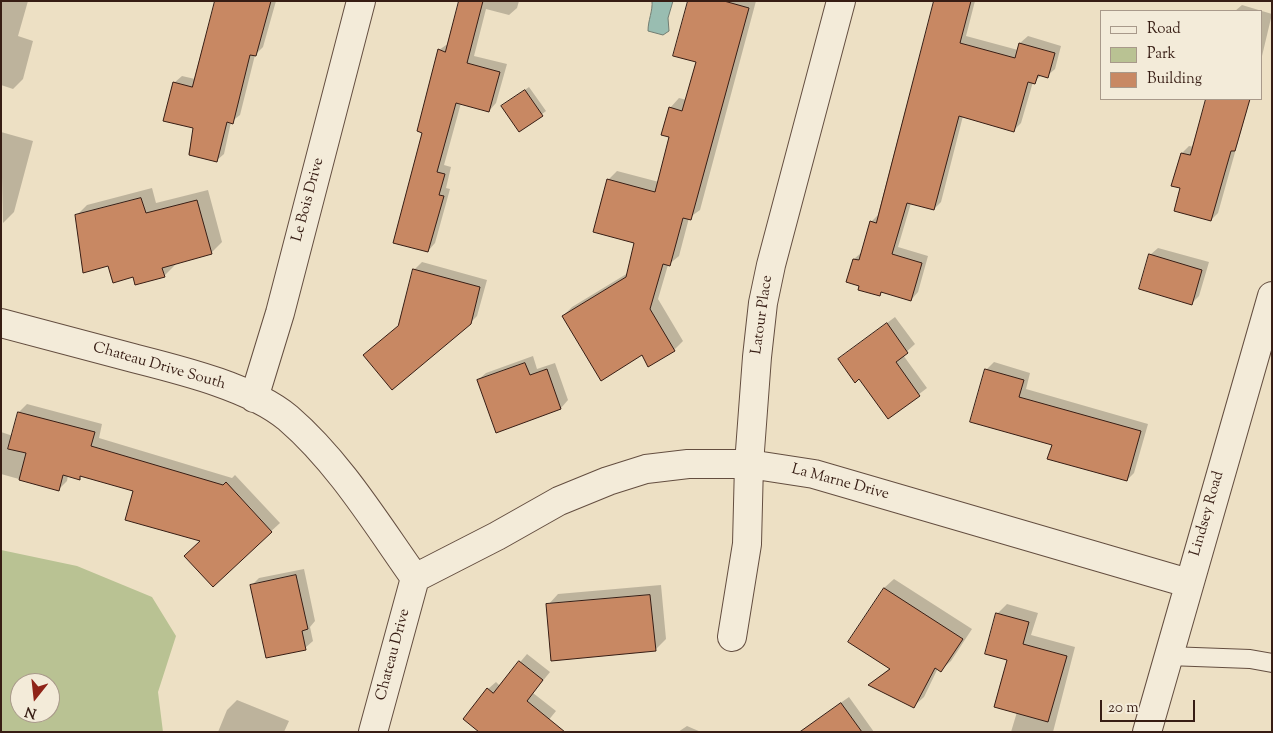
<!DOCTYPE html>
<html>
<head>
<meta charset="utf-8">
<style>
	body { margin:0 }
	#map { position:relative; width:1273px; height:733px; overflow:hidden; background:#ede0c4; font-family:"Sorts Mill Goudy",serif }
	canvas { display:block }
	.frame { position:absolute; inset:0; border:2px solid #371d14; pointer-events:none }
	.legend { position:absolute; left:1100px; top:10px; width:162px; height:90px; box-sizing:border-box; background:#f3ebd9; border:1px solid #a8998a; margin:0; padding:6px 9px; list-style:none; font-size:15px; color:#371d14 }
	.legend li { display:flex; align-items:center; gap:10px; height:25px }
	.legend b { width:25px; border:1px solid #a8998a }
	.north { position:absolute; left:10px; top:673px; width:50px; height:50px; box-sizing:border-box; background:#f3ebd9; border:1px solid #a8998a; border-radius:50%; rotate:196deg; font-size:14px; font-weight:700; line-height:20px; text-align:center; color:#371d14 }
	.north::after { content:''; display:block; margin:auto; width:18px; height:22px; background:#8f2418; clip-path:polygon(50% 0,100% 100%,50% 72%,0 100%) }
	.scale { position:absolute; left:1100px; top:700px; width:95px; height:22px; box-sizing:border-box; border:2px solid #371d14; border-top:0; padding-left:6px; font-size:15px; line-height:18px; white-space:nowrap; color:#371d14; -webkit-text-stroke:4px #f3ebd9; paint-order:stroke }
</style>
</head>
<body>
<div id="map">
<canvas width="1273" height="733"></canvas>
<div class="frame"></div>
<ul class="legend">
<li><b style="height:6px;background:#f3ebd9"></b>Road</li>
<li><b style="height:14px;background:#b9c293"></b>Park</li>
<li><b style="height:14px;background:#c88863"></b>Building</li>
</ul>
<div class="north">N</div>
<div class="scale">20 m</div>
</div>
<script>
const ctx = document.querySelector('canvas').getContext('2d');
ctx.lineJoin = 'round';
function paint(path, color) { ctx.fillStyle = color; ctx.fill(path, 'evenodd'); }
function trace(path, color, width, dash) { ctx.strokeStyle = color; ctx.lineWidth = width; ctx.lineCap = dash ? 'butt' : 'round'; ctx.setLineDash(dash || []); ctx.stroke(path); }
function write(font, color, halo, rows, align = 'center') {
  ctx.font = font + ' "Sorts Mill Goudy",serif'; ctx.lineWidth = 4; ctx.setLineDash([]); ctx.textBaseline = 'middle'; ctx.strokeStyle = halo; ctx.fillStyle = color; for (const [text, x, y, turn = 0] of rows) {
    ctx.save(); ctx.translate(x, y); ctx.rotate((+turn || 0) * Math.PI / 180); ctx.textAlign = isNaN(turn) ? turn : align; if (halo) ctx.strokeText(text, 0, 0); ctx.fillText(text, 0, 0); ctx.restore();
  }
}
paint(new Path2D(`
	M1,550L77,566L152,597L176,636L158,692L163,732H1ZM20,683H50V713H20Z`), '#b9c293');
const water = new Path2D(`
	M652,1H673L668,18L669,31L663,35L648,31C648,20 653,11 652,1Z`);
paint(water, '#99bdb1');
trace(water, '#727d72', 1);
paint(new Path2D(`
	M1,1H28L18,36L33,41L23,79L13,89L1,85Z
	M216,1H276L263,47L255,55L240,115L231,122L224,154L216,161L188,154L195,128L174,83L182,76L195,79Z
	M460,1H519L517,8L509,15L486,9L474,56L507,64L496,103L489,111L461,103L444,165L451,167L446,188L450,189L435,243L428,251L424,132L439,50L449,43Z
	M689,1H756L700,210L689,218L679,256L668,265L658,299L683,341L674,350L642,354L563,316L572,307L628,273L636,242L608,180L617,171L659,182L671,136L670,108L679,98L687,100L697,61Z
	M934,1H975L966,36L1018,50L1020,43L1028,36L1061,46L1055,69L1047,76L1042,75L1033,82L1021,123L1014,130L963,116L941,202L934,209L911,203L898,247L928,256L918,292L911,300L883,291L880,295L854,259L862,252L871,222L878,215Z
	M1242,5L1272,14L1262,56V11H1235Z
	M529,87L546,111L520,131L506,103Z
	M1208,99H1250L1218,213L1211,220L1182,188V153L1189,146L1194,147Z
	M1,132L33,141L14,212L3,223Z
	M152,188L156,203L208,190L222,242L211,253L174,263L175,265L164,276H134L109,265L76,216L87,205Z
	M1158,248L1209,262L1199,296L1192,303L1150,255Z
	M422,262L487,280L477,316L470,323L400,325L414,270Z
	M895,317L915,344L903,355L927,388L888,418L859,378L839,359Z
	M533,356L537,369L555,363L568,400L561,408L496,431L478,380L486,373Z
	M994,362L1030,373L1026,389L1148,424L1134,473L1127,480L1053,444L986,370Z
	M27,404L102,424L99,438L232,478L235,475L280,523L213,585L202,541L135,490L82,475L79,478L68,475L67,481L58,490L1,474V432L13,436L19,412Z
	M304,569L315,621L310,627L313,641L305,648L251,586L259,578Z
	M894,579L972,629L951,661L941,670L938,668L924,697L914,706L870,684L890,668L884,588Z
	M661,585L666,639L655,650L548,605L558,594Z
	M1007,604L1038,613L1031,635L1075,647L1053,732H1011L1017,712L1008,659L997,614Z
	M527,654L550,672L533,693L556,711L539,732L488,689L496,682L500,686Z
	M849,697L874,732H799Z
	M237,700L289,721L284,732H218L227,710Z
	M687,726L701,732H678Z`), '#0003');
const building = new Path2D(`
	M215,1H271L256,56L250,55L233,124L227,122L217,162L189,155L193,128L163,121L173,82L192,87Z
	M459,1H483L467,63L500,72L489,112L456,103L437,172L445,174L439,195L444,196L428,252L393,243L422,133L417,131L438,49L445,52Z
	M688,1H724L749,8L691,220L683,218L670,266L663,264L650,309L675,351L648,367L642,355L601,381L562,316L626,277L634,243L593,232L607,179L655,192L669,137L661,135L669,107L682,111L696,62L673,56Z
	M934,1H971L960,43L1015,58L1019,43L1055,53L1048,78L1038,75L1035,84L1028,82L1014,132L959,116L934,210L907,203L892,254L922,263L911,301L881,292L880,296L858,290L859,286L846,282L853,259L859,260L870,221L876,223Z
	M525,90L543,116L519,132L501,106Z
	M1206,99H1250L1235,151H1231L1211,221L1174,211L1180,188L1171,186L1181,153L1190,155Z
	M141,198L146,213L197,200L212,254L162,268L165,277L135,285L133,277L113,283L108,266L83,273L75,215Z
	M1149,254L1202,270L1192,305L1139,289Z
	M413,269L480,287L471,324L392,390L363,355L398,326Z
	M887,323L908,353L896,362L920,396L888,419L859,379L855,383L838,359Z
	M525,363L530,375L547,369L561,409L496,433L477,380Z
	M985,369L1024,380L1019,397L1141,431L1127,481L1047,459L1052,445L970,422Z
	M18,412L95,432L91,446L223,485L226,482L272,532L213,587L184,556L200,541L125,520L133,491L80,476V480L63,475L59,491L19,480L26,453L8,449Z
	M296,575L308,629L302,631L306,650L266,658L250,585Z
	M884,588L963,639L941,672L935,668L914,708L868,685L890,669L848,642Z
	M650,595L656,651L551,661L546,604Z
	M996,613L1029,622L1023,644L1067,656L1048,722L994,707L1007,660L985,654Z
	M519,661L543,680L527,701L565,732H479L463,719L487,688L493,693Z
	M841,703L862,732H800Z`);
paint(building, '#c88863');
trace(building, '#371d14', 1);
const service = new Path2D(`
	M1168,656L1250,659L1272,663`);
const minor = new Path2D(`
	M1,323C45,335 89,346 133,358C180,370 251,387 288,418C339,462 376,523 415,578
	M254,398L280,313L361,1
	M415,578L497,536L559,501L608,481L646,469L688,464H749L814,474L1188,583
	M732,637L747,544L749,464L757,357L763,303L771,265L841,1
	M373,732L415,578
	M1147,732L1272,296`);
trace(service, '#644e40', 20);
trace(minor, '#644e40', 30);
trace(service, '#f3ebd9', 18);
trace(minor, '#f3ebd9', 28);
write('15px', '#371d14', '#f3ebd9', [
	["Le Bois Drive",309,200,-75],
	["Latour Place",763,315,-82],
	["Chateau Drive South",159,367,16],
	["La Marne Drive",840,483,15],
	["Lindsey Road",1208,514,-74],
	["Chateau Drive",394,655,-75]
]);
</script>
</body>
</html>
